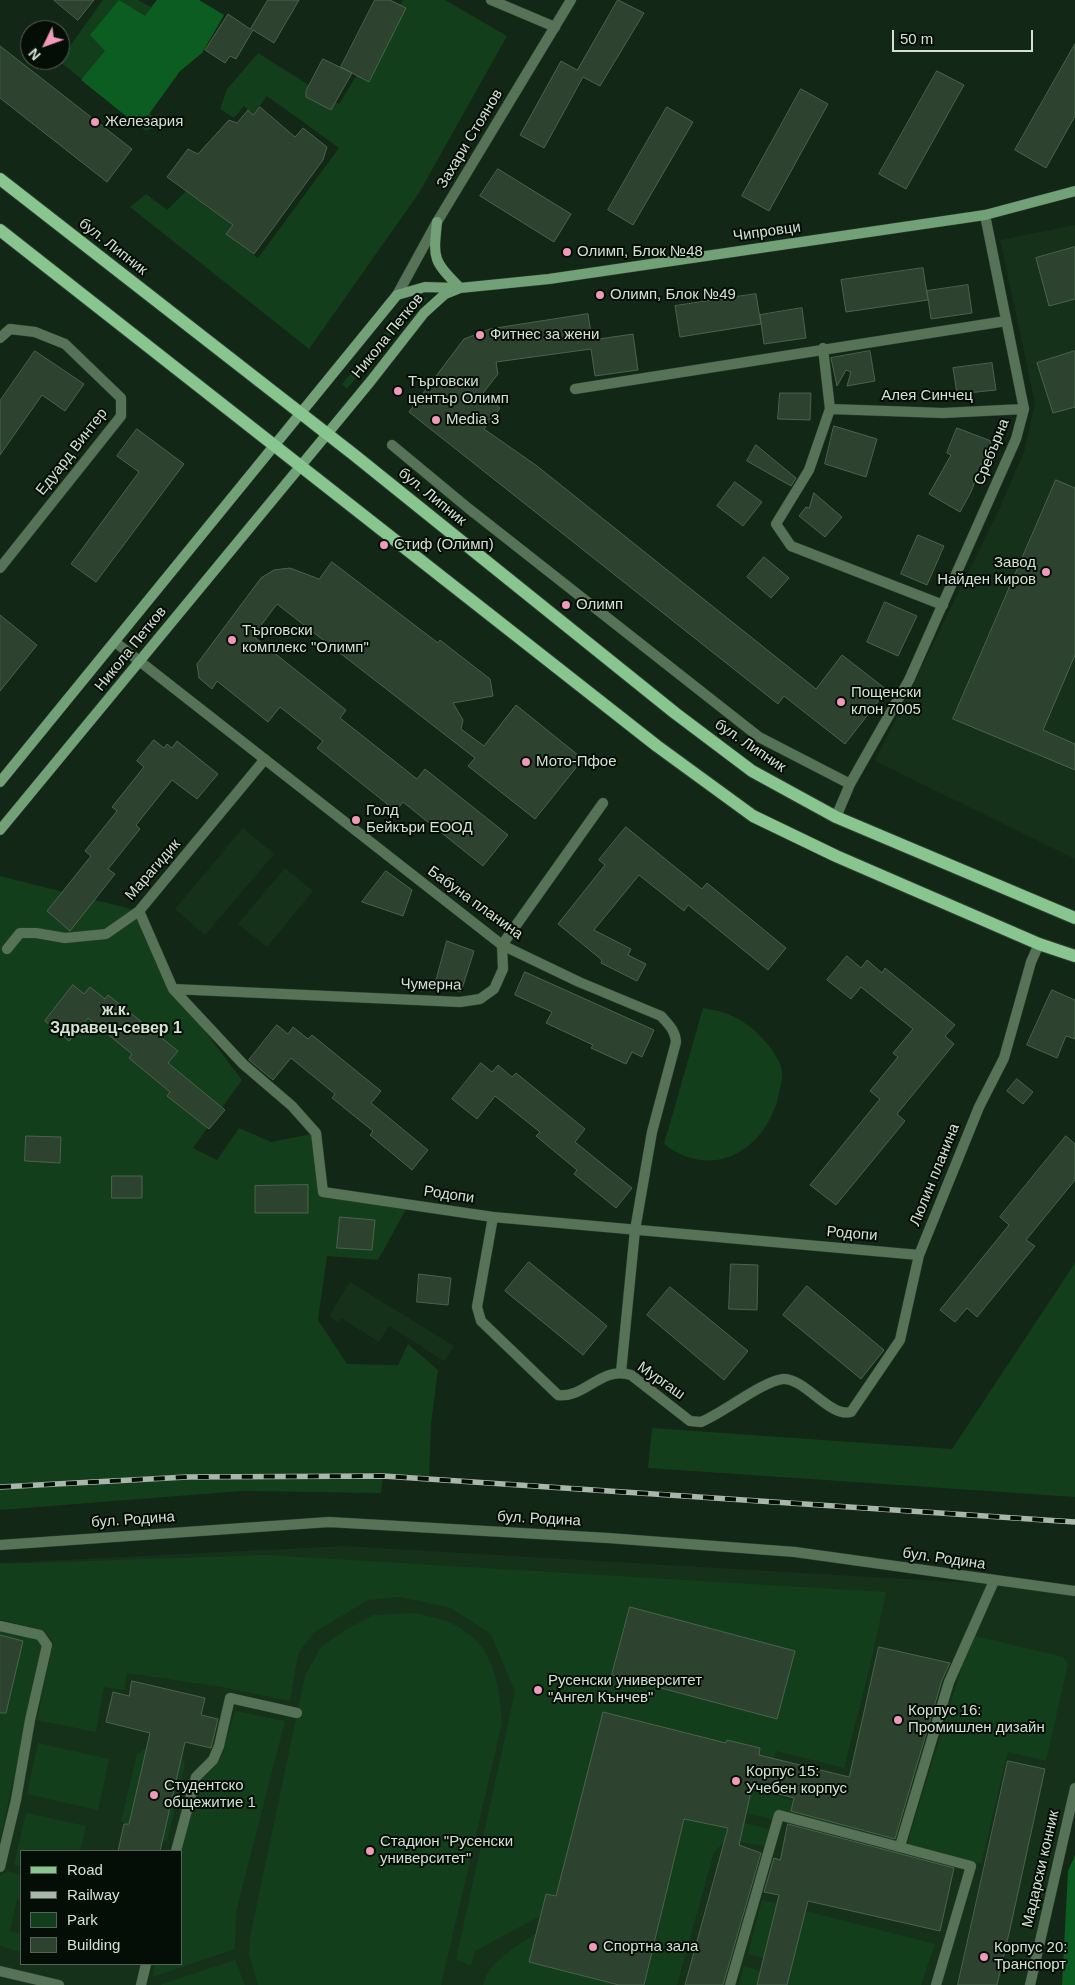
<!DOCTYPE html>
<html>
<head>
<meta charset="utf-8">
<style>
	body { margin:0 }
	#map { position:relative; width:1075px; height:1985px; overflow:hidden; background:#122715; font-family:Helvetica,sans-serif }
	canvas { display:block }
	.legend { position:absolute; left:20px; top:1850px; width:162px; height:115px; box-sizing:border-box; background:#050e06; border:1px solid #576258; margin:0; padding:6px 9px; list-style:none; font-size:15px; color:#d3e0d3 }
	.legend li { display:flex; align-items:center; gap:10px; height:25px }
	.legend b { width:25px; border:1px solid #576258 }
	.north { position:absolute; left:20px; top:20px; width:50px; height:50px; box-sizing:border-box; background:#050e06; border:1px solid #576258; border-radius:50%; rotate:228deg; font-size:14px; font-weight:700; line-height:20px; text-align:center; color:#d3e0d3 }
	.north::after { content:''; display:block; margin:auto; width:18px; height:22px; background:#ef9ab8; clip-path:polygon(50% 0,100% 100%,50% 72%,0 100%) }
	.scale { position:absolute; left:892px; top:30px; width:141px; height:22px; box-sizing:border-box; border:2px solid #d3e0d3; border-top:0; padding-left:6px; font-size:15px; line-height:18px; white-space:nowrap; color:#d3e0d3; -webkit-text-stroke:4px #050e06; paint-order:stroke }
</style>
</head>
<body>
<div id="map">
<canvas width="1075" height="1985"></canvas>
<ul class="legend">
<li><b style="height:6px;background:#88c58f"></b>Road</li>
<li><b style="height:6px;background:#a8b7a9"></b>Railway</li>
<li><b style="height:14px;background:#133e1b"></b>Park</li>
<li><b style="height:14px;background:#2d432f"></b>Building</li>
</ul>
<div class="north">N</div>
<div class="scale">50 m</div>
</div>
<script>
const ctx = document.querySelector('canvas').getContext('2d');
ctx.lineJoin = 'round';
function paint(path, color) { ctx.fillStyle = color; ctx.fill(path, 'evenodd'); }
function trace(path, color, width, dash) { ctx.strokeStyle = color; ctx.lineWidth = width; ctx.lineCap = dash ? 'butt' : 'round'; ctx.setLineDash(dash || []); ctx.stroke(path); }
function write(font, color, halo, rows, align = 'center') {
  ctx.font = font + ' Helvetica,sans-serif'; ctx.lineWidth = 4; ctx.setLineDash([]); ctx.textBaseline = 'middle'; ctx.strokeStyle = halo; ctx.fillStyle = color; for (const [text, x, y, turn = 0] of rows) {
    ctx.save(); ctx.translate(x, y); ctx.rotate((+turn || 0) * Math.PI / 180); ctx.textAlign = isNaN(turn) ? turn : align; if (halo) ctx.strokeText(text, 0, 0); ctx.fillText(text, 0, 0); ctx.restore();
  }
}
paint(new Path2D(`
	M1075,225V859L875,761L997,514L1024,452L1035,403L1000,240Z
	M243,828L274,854L205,935L175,909Z
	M285,868L313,891L267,947L238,924Z
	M350,1282L454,1346L444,1361L389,1326L379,1342L341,1318L338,1322L329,1316Z
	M343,1546L1043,1587L1075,1591V1788L1030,1985H0V1563ZM21,1851H181V1964H21Z`), '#16311a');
paint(new Path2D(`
	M103,0H138L151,7L157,0H199L224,15L202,53L180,71L150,113L158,126L146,131L59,61Z
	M403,0H445L507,36L419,193L309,349L130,207L146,194L167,210L186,191L233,225L226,234L258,258L339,148L267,96L253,115L244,106L234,118L220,109L227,89L258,53L339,104Z
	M430,296L407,318L347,389L342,384C363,360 401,305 430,296Z
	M0,876L139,911L173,989L242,1080L193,1148L217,1160L239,1128L271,1142L316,1133L324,1192L409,1204L378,1260L327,1256L318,1320L347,1364L398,1365L408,1344L438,1370L431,1425L429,1478L383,1476L381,1493L242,1491L0,1510Z
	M703,1008C712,1010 724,1011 732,1016C751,1024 772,1045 780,1064C785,1075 780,1088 778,1098C764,1152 711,1181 664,1144Z
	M1075,1263V1497L648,1468L652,1428L952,1449Z
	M266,1555L886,1592L870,1666L844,1768L776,1751L766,1793L864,1819L860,1831L778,1811L775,1820L746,1813L760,1748L727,1740L709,1824L742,1832L744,1823L770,1829L765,1846L726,1840L714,1852L677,1985H644L660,1923L546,1894L540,1916L475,1951L471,1966L456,1959L515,1692L491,1634L451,1608L400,1597L368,1600L313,1633L298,1654L290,1701L222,1687L127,1673L124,1690L104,1687L96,1732L37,1720L53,1642L45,1631L0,1619V1564ZM630,1607L795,1651L777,1719L613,1675ZM603,1712L704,1738L562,1875Z
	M414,1613C426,1616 440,1618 451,1623C495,1645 498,1679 502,1723L441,1985H258L249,1955L250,1937L305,1676L321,1647L345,1630L374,1615Z
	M0,1628L39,1638L44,1646L0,1839Z
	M975,1636L1063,1657L1068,1664L1046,1761L1008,1752L981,1864L907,1844L968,1647Z
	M235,1711L285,1721L236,1912L235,1949L152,1977L155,1964H181V1851L197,1784L213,1769L223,1753Z
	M38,1743L109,1759L98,1810L27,1794Z
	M144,1749L182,1758L185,1764L167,1841L162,1840L179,1767L144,1758L129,1824L121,1822L137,1754Z
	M26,1813L86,1826L80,1851H21V1866L14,1865Z
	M7,1871L21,1875V1899H17L10,1931L21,1934V1952L0,1946V1876Z
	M762,1900L935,1944L921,1985H787L801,1927L764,1958L748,1954Z
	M536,1933L529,1962L619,1985H483C489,1960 516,1948 536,1933Z
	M235,1960L245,1985H161L162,1984Z
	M744,1966L761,1971L758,1985H739Z`), '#133e1b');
paint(new Path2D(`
	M119,0L145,16L157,0H199L224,15L202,53L180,71L149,114L136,124L81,80L105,51L90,35Z
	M1075,1855V1985H1062L1068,1871Z`), '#0c5d22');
const building = new Path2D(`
	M54,0H94L78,20Z
	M268,0H299L274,43L253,30L236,59L230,56L225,63L205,50L228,14L250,29Z
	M375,0H390L406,8L369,82L341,67Z
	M618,0L644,13L600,86L583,77L544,148L520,135L561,61L577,70Z
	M1075,44V116L1046,168L1015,150Z
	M0,46L132,149L107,182L0,98Z
	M323,59L352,73L331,110L306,97V91Z
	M937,71L964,85L906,189L879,174Z
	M801,89L828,104L769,211L742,196Z
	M260,107L295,137L303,128L327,147L323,160L254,254L226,234L233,225L167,177L188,149L198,154L229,120L237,123L248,110L253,115Z
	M667,107L693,122L633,225L608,210Z
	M498,169L571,214L554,242L480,196Z
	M1075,247V299L1049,306L1036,258Z
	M923,268L928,300L846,312L841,280Z
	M968,285L972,313L931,319L927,291Z
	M756,294L761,324L680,337L675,306Z
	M802,308L806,338L764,344L760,315Z
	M588,314L592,340L633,334L638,370L595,376L591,349L496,362L498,374L483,393L500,408L484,429L537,466L816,689L842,655L887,690L845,744L784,696L778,704L409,412L464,339L490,329Z
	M35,351L84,384L65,411L42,395L0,455V401Z
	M870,351L875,381L847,386L851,372L846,370L837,386L831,358Z
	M1075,351V407L1053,413L1037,363Z
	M992,363L996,390L957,394L953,368Z
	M780,393H811L810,420L778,419Z
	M834,426L877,439L866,477L825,464Z
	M957,428L991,441L971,492L960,512L929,494L951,455L947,453Z
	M137,429L184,464L96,582L71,564L139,472L117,456Z
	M756,445L796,478L791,486L747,461Z
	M1056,480L1075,488V655L1043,730L1075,744V770L953,719Z
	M735,482L762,502L743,526L717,506Z
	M814,493L842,517L825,537L799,516L806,507L809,508Z
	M918,535L944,546L927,585L901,574Z
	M764,557L789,578L771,598L747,577Z
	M332,562L438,643L440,640L490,679L493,696L453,703L463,720L461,729L484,746L516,705L583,759L535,819L468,766L475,758L277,604L253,636L346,710L340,718L417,779L425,769L508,835L483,866L403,802L396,811L317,748L323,741L280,707L268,722L217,681L212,689L199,678L197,664L261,578L274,570L290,568L319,579Z
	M885,602L917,616L898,656L867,642Z
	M0,615L37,645L0,691Z
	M154,740L164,748L167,744L172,748L177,741L218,774L197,799L172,780L136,825L140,829L108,869L115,874L70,931L47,911L91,856L85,851L117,811L112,807L144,767L137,761Z
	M626,827L702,889L707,883L786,948L768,970L688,905L684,911L639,875L594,930L631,949L628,955L646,964L637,981L601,963L602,960L558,924L605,865L599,860Z
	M386,871L412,890L403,916L362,902Z
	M447,941L474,951L461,992L435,985Z
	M847,956L861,968L867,960L882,973L885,968L937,1010L955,1025L945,1036L954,1044L897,1114L905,1121L836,1205L810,1185L880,1099L870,1091L898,1057L893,1053L913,1029L861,987L851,999L827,980Z
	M525,972L654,1030L642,1057L632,1052L626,1064L591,1048L593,1045L546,1023L552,1012L515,995Z
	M73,985L84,994L90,987L105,999L108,995L178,1051L168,1063L225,1110L209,1129L167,1096L170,1092L129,1058L132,1054L88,1018L69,1041L45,1021Z
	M1052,990L1075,1000V1039L1066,1036L1057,1058L1027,1045Z
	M277,1025L288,1034L293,1027L308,1039L312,1035L381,1091L371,1103L428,1150L412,1170L370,1135L373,1131L332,1098L335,1094L291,1058L273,1080L249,1060Z
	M481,1063L492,1072L498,1065L512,1077L516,1073L585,1129L575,1142L632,1188L616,1208L574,1174L577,1170L536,1136L540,1132L495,1096L477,1119L452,1099Z
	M1017,1079L1033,1092L1023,1104L1007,1091Z
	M26,1136L61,1137L60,1163L25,1161Z
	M1066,1136L1075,1144V1180L1026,1240L1035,1246L977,1317L967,1308L955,1322L940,1310L1009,1225L1000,1217Z
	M112,1176H142V1198H112Z
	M308,1185V1213H255V1186Z
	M340,1217L375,1220L372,1250L337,1248Z
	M529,1262L607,1326L583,1355L505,1291Z
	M731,1264L758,1265L757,1310L729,1309Z
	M419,1274L451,1278L448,1305L417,1302Z
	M807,1286L884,1350L861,1379L783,1315Z
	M670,1287L748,1351L724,1380L647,1315Z
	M630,1607L795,1651L777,1719L612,1675Z
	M0,1635L23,1641L6,1713H0Z
	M879,1647L950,1663L942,1680L895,1839L791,1811L794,1798L752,1787L739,1845L761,1853L723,1985H685L728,1828L684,1819L644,1985H619L529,1962L546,1894L556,1896L603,1712L726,1743L727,1740L760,1748L759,1755L849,1777Z
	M132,1681L205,1698L201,1715L218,1719L211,1748L185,1742L160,1851H118L124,1824H129L150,1733L106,1722L113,1692L129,1696Z
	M1008,1761L1045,1769L1010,1929L997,1985H958Z
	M788,1824L954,1868L940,1931L808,1901L787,1985H757L779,1895L764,1892L774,1858L780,1860Z`);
paint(building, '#2d432f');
trace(building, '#4b634d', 1);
const pedestrian = new Path2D(`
	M900,1846L949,1682L994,1581
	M730,1985L779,1815L971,1866L936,1985`);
const minor = new Path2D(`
	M491,0L555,27
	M0,338L10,329L35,332L65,344L121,398V416L0,568
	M823,348L830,409L809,470L776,524L791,546L943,605
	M575,389L1006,321
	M830,409L943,413L1024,409
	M392,445L468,508L759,737L850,784
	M115,642L502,945L579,982L661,1016C669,1025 675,1030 676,1042L652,1132L635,1230L621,1372
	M836,817L850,784L909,680L1016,439L1024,409L985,215
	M139,911L173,989L243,1064L292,1106L316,1133L323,1192L493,1217L919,1255
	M7,949L20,933H36L65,938L106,934L139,911L265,759
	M173,989L460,1002L480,999L494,989L503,969L502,945L603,803
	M493,1217L477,1307L481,1321L558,1395C584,1399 602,1365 631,1375L690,1421L701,1422C723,1413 763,1381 783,1379C805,1378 830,1418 851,1412L900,1340L919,1255L979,1107L1004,1058L1031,962L1039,944
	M0,1545L329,1522L608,1538L795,1552L1075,1591
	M0,1626L40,1635L47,1645L30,1720L16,1800L0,1867
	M176,1851L196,1777L213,1760L219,1746L230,1698L297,1713
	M0,1971L59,1985
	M141,1985L146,1964
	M1030,1985L1075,1788`);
const tertiary = new Path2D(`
	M397,295L437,222L571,0`);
const secondary = new Path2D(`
	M437,222C433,260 433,260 460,288
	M0,782L397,295L425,287L457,288
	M0,830L370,382L424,313L445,294L460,288L549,279L985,215L1075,191`);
const primary = new Path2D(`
	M0,179L353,454L675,713L752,771L836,817L1075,918
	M0,230L657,746L753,816L836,856L1039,944L1075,956`);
trace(pedestrian, '#2d4130', 11);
trace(minor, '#2d4130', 11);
trace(tertiary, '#2d4130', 11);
trace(secondary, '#2d4130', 11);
trace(primary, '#2d4130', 14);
trace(pedestrian, '#567358', 10);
trace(minor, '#567358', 10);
trace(tertiary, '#567358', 10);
trace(secondary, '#73a177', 10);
trace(primary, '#88c58f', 12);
const rail = new Path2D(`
	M0,1487L187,1477L383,1476L1075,1522`);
trace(rail, '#a8b7a9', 5.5);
trace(rail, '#050e06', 4, [11]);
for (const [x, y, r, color] of [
	[95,122,5,"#ef9ab8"],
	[567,252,5,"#ef9ab8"],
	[600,295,5,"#ef9ab8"],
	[480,335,5,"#ef9ab8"],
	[398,391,5,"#ef9ab8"],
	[436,420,5,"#ef9ab8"],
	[384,545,5,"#ef9ab8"],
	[1046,572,5,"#ef9ab8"],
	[566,605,5,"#ef9ab8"],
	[232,640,5,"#ef9ab8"],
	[841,702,5,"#ef9ab8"],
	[526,762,5,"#ef9ab8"],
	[356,820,5,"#ef9ab8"],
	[538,1690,5,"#ef9ab8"],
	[898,1720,5,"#ef9ab8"],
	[736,1781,5,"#ef9ab8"],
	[154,1795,5,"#ef9ab8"],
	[370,1851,5,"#ef9ab8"],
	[593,1947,5,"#ef9ab8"],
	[984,1957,5,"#ef9ab8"]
]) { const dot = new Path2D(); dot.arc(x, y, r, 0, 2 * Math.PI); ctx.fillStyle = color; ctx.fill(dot); trace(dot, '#050e06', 2); }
write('15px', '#d3e0d3', '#050e06', [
	["Железария",105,122],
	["Олимп, Блок №48",577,252],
	["Олимп, Блок №49",610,295],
	["Фитнес за жени",490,335],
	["Търговски",408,382],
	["център Олимп",408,399],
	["Media 3",446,420],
	["Стиф (Олимп)",394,545],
	["Завод",1036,563,"right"],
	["Найден Киров",1036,580,"right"],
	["Олимп",576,605],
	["Търговски",242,631],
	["комплекс \"Олимп\"",242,648],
	["Пощенски",851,693],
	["клон 7005",851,710],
	["Мото-Пфое",536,762],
	["Голд",366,811],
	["Бейкъри ЕООД",366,828],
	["Русенски университет",548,1681],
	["\"Ангел Кънчев\"",548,1698],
	["Корпус 16:",908,1711],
	["Промишлен дизайн",908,1728],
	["Корпус 15:",746,1772],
	["Учебен корпус",746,1789],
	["Студентско",164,1786],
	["общежитие 1",164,1803],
	["Стадион \"Русенски",380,1842],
	["университет\"",380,1859],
	["Спортна зала",603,1947],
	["Корпус 20:",994,1948],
	["Транспорт",994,1965]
], 'left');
write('15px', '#d3e0d3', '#050e06', [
	["Захари Стоянов",470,139,-59],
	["Чипровци",767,232,-8],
	["бул. Липник",113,247,38],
	["Никола Петков",388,336,-51],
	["Алея Синчец",927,396],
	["Едуард Винтер",72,452,-52],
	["Сребърна",992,452,-68],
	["бул. Липник",432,497,39],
	["Никола Петков",131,649,-51],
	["бул. Липник",750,746,34],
	["Марагидик",153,870,-49],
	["Бабуна планина",475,903,36],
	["Чумерна",431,985,1],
	["Люлин планина",935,1175,-68],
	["Родопи",449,1195,8],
	["Родопи",852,1234,5],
	["Мургаш",661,1381,35],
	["бул. Родина",539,1519,3],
	["бул. Родина",133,1520,-4],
	["бул. Родина",944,1559,8],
	["Мадарски конник",1041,1869,-77]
]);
write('bold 16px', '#d3e0d3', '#050e06', [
	["ж.к.",116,1011],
	["Здравец-север 1",116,1029]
]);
</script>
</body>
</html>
